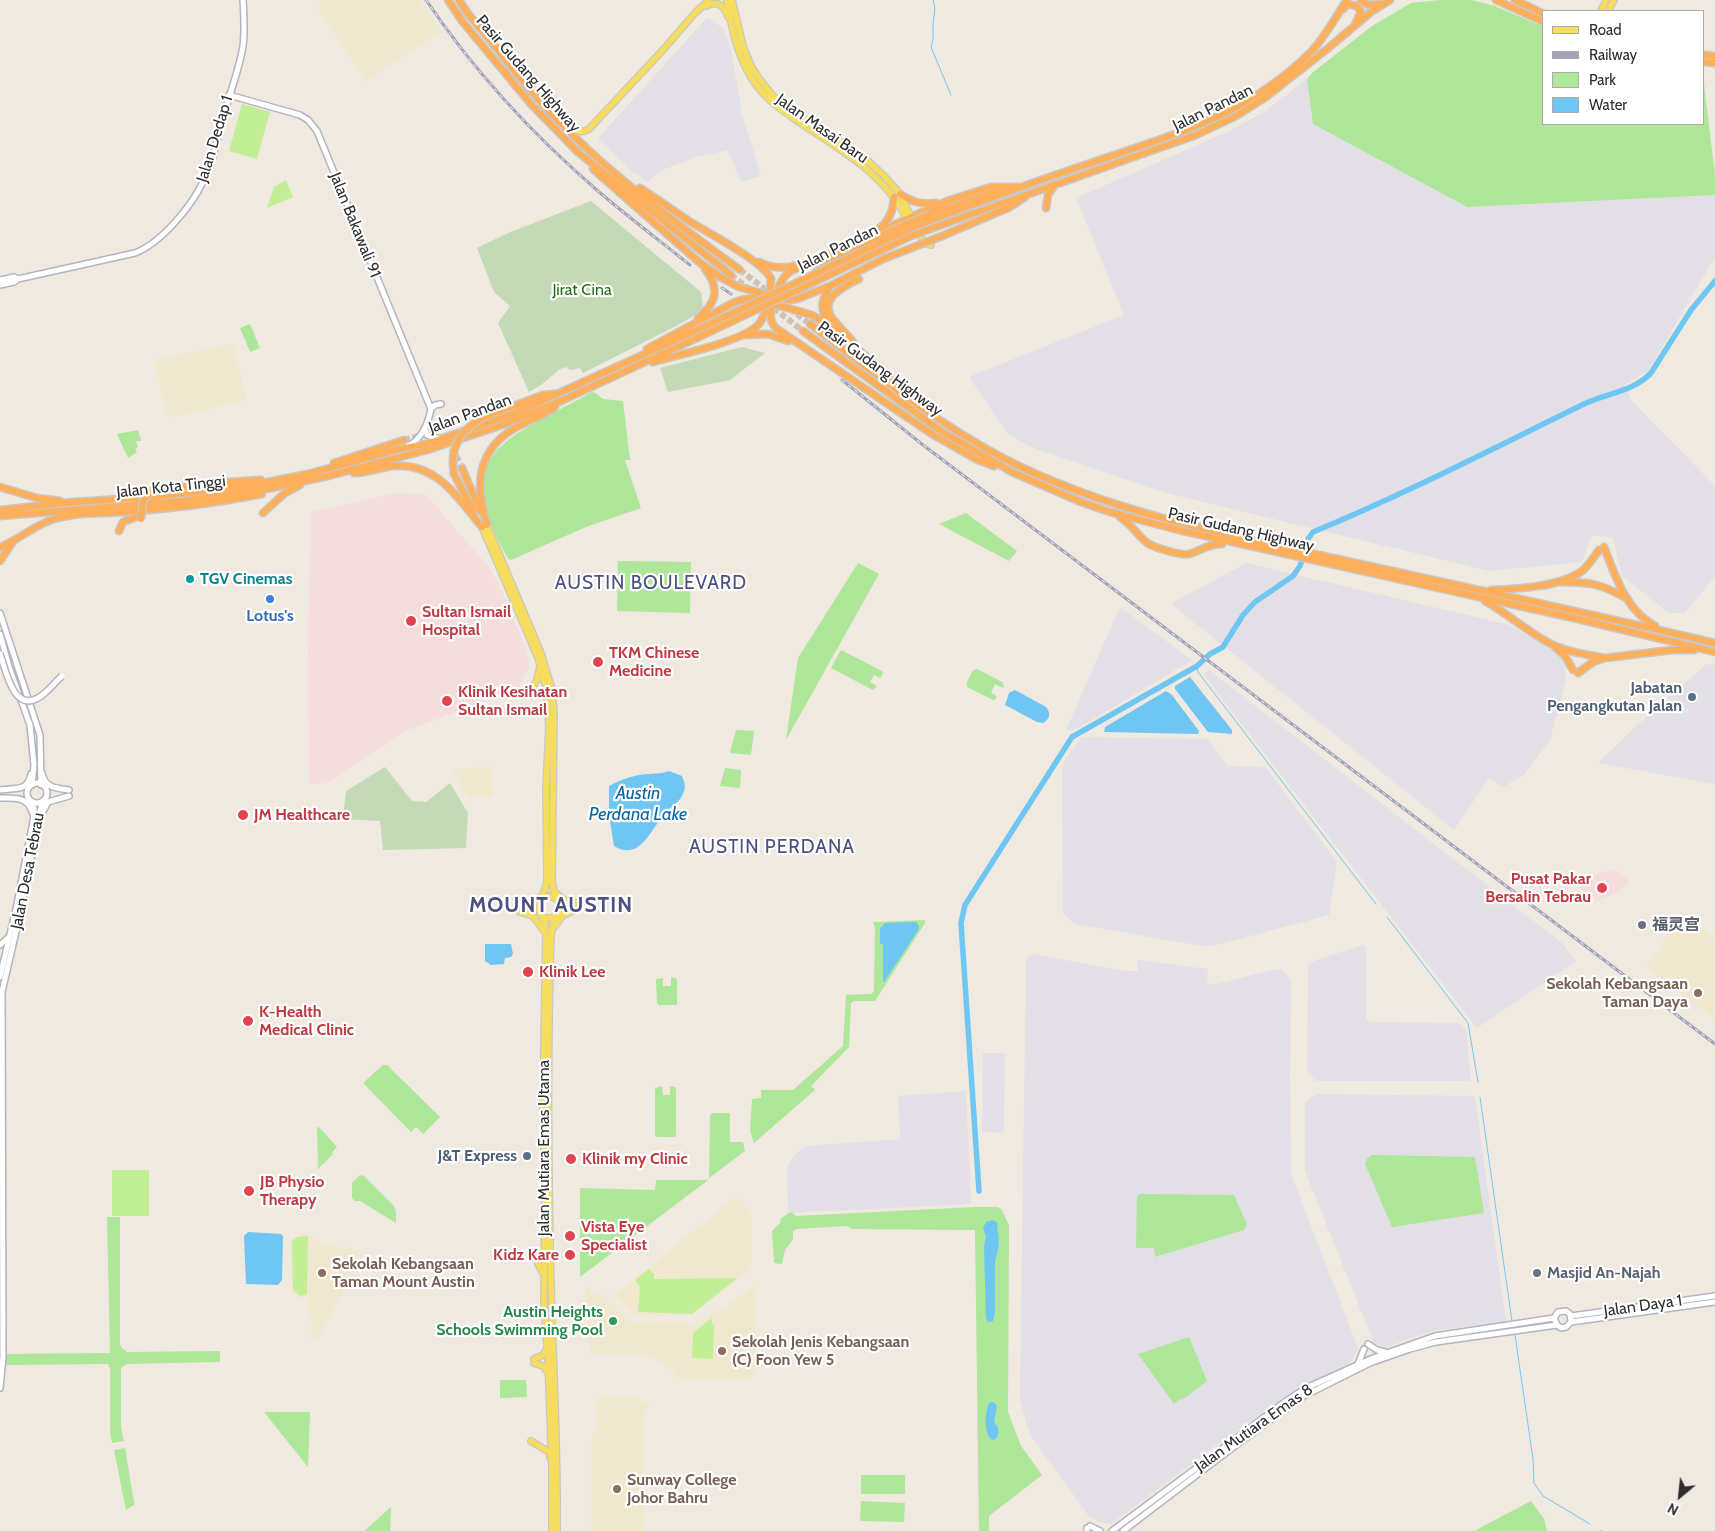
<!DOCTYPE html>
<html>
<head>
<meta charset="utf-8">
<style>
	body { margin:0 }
	#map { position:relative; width:1715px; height:1531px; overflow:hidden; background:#efe9df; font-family:Cabin,sans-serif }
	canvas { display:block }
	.legend { position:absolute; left:1542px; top:10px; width:162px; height:115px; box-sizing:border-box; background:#fff; border:1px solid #ababab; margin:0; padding:6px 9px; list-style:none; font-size:15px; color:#2d2d2d }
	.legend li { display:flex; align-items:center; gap:10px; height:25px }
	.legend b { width:25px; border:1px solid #ababab }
	.north { position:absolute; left:1655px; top:1471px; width:50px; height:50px; -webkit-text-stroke:4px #fff; paint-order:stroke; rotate:208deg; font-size:14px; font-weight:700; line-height:20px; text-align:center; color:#2d2d2d }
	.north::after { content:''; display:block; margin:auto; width:18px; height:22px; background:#2d2d2d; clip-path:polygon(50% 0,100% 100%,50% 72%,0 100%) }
</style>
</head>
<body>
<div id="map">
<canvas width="1715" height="1531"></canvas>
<ul class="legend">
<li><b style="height:6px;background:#f6dd5d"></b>Road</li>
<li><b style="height:6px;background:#a1a3b8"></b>Railway</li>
<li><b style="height:14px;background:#aee69a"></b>Park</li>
<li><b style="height:14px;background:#70c6f3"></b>Water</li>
</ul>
<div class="north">N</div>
</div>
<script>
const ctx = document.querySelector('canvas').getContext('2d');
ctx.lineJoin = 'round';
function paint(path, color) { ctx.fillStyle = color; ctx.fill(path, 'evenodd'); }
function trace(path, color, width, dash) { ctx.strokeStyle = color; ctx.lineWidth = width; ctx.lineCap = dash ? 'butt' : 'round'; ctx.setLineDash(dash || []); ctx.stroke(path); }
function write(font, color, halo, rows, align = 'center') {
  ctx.font = font + ' Cabin,"Noto Sans SC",sans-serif'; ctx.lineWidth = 4.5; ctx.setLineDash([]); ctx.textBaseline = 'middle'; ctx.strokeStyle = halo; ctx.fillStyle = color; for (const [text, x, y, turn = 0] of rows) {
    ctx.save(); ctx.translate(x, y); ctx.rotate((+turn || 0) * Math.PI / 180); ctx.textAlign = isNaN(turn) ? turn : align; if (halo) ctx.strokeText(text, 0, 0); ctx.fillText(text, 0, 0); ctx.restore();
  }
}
paint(new Path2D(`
	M708,18L713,20L724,30L731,50L742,114L761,176L741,182L728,150L696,157L660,171L648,182L633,172L599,140V137L704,21Z
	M1307,79L1313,124L1467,207L1715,195V257L1648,371L1624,385L1631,400L1715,486V576L1685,613H1669L1622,576L1613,538L1592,535L1582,562L1489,571L1166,493L1031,447L1007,433L969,377L1124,315L1076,198L1225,133L1264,112Z
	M1246,563L1510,625L1560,655L1565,668L1566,680L1550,740L1525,774L1503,787L1489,778L1454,830L1171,604Z
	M1120,607L1192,660L1077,729L1066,730Z
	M1707,664L1715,665V784L1598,763L1633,729Z
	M1209,670L1562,943L1576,961L1477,1028L1203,674Z
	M1082,737L1208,739L1228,766L1265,767L1337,862L1329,915L1217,945L1202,946L1075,924L1063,913L1062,771L1066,758Z
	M1363,945L1366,948V1019L1370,1022L1459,1023L1466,1030L1471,1081H1316L1307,1072L1308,965L1316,960Z
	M1033,954L1125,971H1138L1137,960L1208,969L1207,983L1214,985L1272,970L1280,969L1291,979L1290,1076L1291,1174L1358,1348L1350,1363L1298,1388L1218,1444L1111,1524L1099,1522L1088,1515L1029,1433L1020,1399L1026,960ZM1244,1230L1155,1257L1154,1248H1136Z
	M983,1053H1005L1004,1133L982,1132Z
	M966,1091L971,1204L788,1213L787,1167L795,1155L805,1146L900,1139L898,1096Z
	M1316,1094L1475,1096L1506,1322L1437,1330L1410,1338L1386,1348L1374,1343L1305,1171V1103Z`), '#e2dfe7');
paint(new Path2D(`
	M320,0H419L442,32L366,81L318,11Z
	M234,344L247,400L168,418L154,360Z
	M493,766V797H468L452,770Z
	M1684,915L1715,938V1019L1645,967Z
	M737,1196L752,1214L751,1269L693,1315L635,1316L614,1295Z
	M310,1234L314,1240L348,1250L349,1246L363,1253L318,1340L311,1337V1313H308V1297L302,1299L291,1292L290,1240L298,1235Z
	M756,1284L755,1374L747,1380H678L675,1372L645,1353L590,1355L585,1286L606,1298L631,1323L688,1322L689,1328L717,1310H722Z
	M634,1396L649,1405L644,1414L643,1531H591L592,1434H595L596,1397Z`), '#f0e8ce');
paint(new Path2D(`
	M396,493L425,494L490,568L506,600L526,649L529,666L520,687L403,732L329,783L309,784L308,642L311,512Z
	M1613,869L1627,878L1628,884L1620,891L1597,901L1573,882Z`), '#f5dddd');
paint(new Path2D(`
	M1441,0H1472L1495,6L1544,27V124H1704V84L1715,175V195L1467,207L1313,124L1307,79L1312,73L1372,26L1411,3Z
	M250,324L260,348L250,352L240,328Z
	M592,392L596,393L603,399L623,401L630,460H625L641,508L586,527L511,560L508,559C501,545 492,530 487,514C469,462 504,439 544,418C560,409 576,401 592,392Z
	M138,430L141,441H136L138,447L135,449L137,452L128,458L117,434Z
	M966,513L1017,551L1009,561L939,524Z
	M618,561L691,562L690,613L617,611Z
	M858,563L879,574L786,740L798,658Z
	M841,650L882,671L883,674L880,678L874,675L870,682L877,686L873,690L831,668Z
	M977,669L1002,682L1004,685L1003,688L995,684L991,693L997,696L995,700H993L967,687V682L973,670Z
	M736,730L754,731L751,755L730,753Z
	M725,768L741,770L740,788L720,786Z
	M925,920V923L875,1001H854L851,1003L849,1047L811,1086L815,1090L754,1143L750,1131L752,1099L761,1098V1090H793L843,1046L846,995L871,994L874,991L875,928L873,922Z
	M671,977L677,979V1005H659L657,1003L656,979L663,978V986H671Z
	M383,1065H387L440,1117L423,1134L416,1127L411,1132L364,1084V1082Z
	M662,1086L663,1095H670V1086L675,1087L676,1089V1135L675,1137H657L655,1135V1088Z
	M712,1113H730V1142H743L745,1151L709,1178L710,1115Z
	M319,1127L337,1147L332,1152L333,1154L318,1169L317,1128Z
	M1372,1155L1475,1157L1484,1213L1392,1227L1365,1164L1366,1160Z
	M360,1175L364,1176L394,1206L396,1212V1223L360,1201H355L352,1198V1183Z
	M656,1180H708L580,1277V1188L655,1190Z
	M1139,1194L1234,1195L1247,1225L1244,1230L1155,1257L1154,1248H1136L1137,1196Z
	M975,1207H998L1002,1210L1009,1226L1008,1412L1021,1446L1042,1475L989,1516V1531H979L975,1230L852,1229L847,1226L796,1229L793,1231V1239L785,1250L782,1264L774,1263L772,1231L780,1223L781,1218L791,1212L796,1216Z
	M107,1217H120V1344L122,1348L127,1352L220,1351V1362L126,1364L121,1368V1428L124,1441L112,1443L110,1432V1369L108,1364L6,1365L5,1354L110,1353Z
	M1189,1337L1207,1381L1182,1400L1180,1399L1174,1404L1138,1354Z
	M500,1380H526L527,1397L500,1398Z
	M264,1412H310L308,1467Z
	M125,1448L134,1502V1505L126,1510L114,1450Z
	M861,1475H905V1494H861Z
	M861,1501L905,1503L904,1522L860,1521Z
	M1531,1501L1544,1519L1547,1531H1474Z
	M391,1507L390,1531H364Z`), '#aee69a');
paint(new Path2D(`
	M591,201L701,292L703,307L694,316L676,326L583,373L580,368L570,370L566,367L560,369L541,385L529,392L498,323L510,306L494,292L477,248L508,233Z
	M742,347L765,353L730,380L668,392L660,368Z
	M385,767L412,801L426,802L450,783L468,813L466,848L383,850L380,821L343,819L346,791Z`), '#c4d9b6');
paint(new Path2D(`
	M242,104L270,112L257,159L229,151Z
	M286,180L293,197L267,208L274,187Z
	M112,1170H149V1216H112Z
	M308,1236L307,1294L301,1296L293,1290L292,1241L298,1237Z
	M649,1269L654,1274V1279L737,1278L692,1314L638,1312L640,1287L635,1280Z
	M712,1318V1324L714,1325L713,1359L692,1358L693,1333Z`), '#c2ee96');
paint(new Path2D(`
	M1190,677L1232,730V734L1208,732L1175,689V686Z
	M1015,690L1046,707C1051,713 1050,719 1043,723L1037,722L1005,705L1009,693Z
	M1166,691L1172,695L1199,731L1198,734L1104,732L1105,727Z
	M669,771L682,776C684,781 686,786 684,791C682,801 670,807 664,815C650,830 640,862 614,846L609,815V786C620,780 636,774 649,774C657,773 661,774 669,771Z
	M916,922L919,926V929L884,982H883V945L880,943V928L885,923Z
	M485,944H511L513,954L511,957L505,958L504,964L491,965L485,961Z
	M992,1220L997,1222L999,1245L995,1262V1314L993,1321L988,1322L986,1318L984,1246L986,1237L983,1228L986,1222Z
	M248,1232L281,1234L283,1236L282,1280L278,1285L246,1284L244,1236Z
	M990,1402H994L997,1406L994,1422C999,1427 1000,1432 996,1439L992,1440C983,1434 985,1409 990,1402Z`), '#70c6f3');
trace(new Path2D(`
	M933,0C937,10 933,16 933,26C933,34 934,38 931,47L951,95
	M1197,666L1198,672L1376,904
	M1387,917L1468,1023L1478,1082
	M1480,1097L1512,1321
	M1515,1335L1533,1459L1534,1483L1543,1496L1590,1524
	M1600,1530L1601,1531`), '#70c6f3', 1);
trace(new Path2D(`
	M979,1191L961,923L965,905L1072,737L1197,666L1210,654L1223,647L1243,615L1255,602L1293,576L1300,566L1308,539L1313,532C1405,494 1494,448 1584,404C1606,393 1633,392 1651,373L1691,310L1715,281`), '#70c6f3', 5.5);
trace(new Path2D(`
	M740,270L810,324
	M731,275L803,331
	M404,440L422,435
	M446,441L456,455L462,468`), '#c8c3bb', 6, [6, 3]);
const secondary = new Path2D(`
	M229,95L300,115L308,120L317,131L431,409
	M0,280L14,277L18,279L135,253C161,243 191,207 203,182C213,163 217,140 222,120C229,96 239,71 243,46C245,31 244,15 243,0
	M0,285L14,282L18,279
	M431,409L435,405L441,404
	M425,429L427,435L440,439
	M408,446C422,439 428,424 431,409
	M0,613L40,735L41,785
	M0,634L9,667L30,725L34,765L32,785
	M42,773C45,788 55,788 69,790
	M27 793a10 10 0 1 1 20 0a10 10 0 1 1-20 0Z
	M0,790C15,787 27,793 31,774
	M0,798C13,798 28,796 32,812
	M42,813L48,802L69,796
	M0,945L9,937
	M0,977L16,909L33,822L34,809L32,802
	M1571,1316L1715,1296
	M1571,1322L1715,1302
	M1368,1344L1377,1350L1385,1352
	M1358,1364L1364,1349
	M0,1388L3,1357L2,992L21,910L42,802
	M1090,1526L1100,1531
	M1087,1528V1531
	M1112,1531L1286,1401L1306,1388L1373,1358L1435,1336L1554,1318
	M1123,1531L1236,1445L1304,1396L1370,1363L1410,1349L1436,1342L1557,1325L1561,1328L1566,1327L1571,1322L1570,1314L1566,1311L1558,1312L1554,1318L1557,1325`);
const primary = new Path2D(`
	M727,0C732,30 738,61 757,86C769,102 786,113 803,125C844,152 886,175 908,221
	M732,0L743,46L751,66L761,81L772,95L788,108L867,160L884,176L900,194L924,243L931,245
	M706,6C717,0 724,5 728,17
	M1601,11L1606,0
	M1608,11L1614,0
	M566,125C573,131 581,134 589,129L663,50L694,14L709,0
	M487,525L541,653L552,690L554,713L552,882L555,897
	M482,527L538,658L546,687L549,726L546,789L547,881C546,890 538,902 539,909C541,923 558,920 561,907L557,899L549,896L541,899
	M531,690L537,680L540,667
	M556,893L563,899L580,904
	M520,908L535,902L540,897
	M520,912L533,916L545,932
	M542,915L546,927L543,1108L545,1180L544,1303L548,1358L552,1468V1531
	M555,916L551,936C547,1053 548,1169 551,1285C553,1367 558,1449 557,1531
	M555,926L563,915L578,909
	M538,1264L543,1273
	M534,1359L543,1355L547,1348
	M534,1363L543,1366L549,1374
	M531,1441L549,1452L550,1457`);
const highway = new Path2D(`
	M448,0L462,21L530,103L579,153L731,275
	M459,0L469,15C497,47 521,81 550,112C605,171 675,222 740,270
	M1361,0L1368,5L1379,4
	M1496,0L1544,22
	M1515,0L1544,14
	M1343,9L1348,4L1357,6L1361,12L1356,22
	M1704,55L1715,56
	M1704,62L1715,63
	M593,169L699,262L720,277L739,287L787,300L797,299L830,286L883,259
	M640,188C657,199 673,210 689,221C708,233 763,261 771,279C770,292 767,313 759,324C745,341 677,355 653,362
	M900,194C912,202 922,205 936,203
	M1046,208L1048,195L1055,184
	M932,213L999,191
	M934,219C985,200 1036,181 1088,164C1171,135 1244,118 1310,53C1325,37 1335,18 1347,0
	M938,226L1196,135L1236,116L1266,97L1327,49L1371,12L1390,0
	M880,228C890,219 893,211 894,197
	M942,236L1010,207L1025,197
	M759,262C771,268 784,269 797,265
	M830,286C820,302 820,310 830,326
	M698,318C717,303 720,288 705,269
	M810,324C872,371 933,421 1003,458C1101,509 1212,531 1319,555C1451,584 1583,612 1715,643
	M803,331L941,431L1012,472L1081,502L1110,512L1179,530L1578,619L1715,652
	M745,335L768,334L788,341
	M853,342C847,334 839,327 832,318C818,298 845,286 859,279
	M647,349L733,303L741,300L753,298L812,315L831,327L923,404
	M487,416L543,395L555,394
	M334,463L404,440
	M994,466L978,460L932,434L780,331C777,329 773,326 772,322C767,310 780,277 791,271L947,201L991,187H1020
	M462,468L480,511
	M354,473C367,473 379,468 392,466C437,462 457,497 482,527
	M454,474L473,511
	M212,483L261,480
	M0,487L37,498L60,501
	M0,510L74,502L152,497L253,485L308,474L399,449L426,444L513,414L695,331
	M263,513L285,493L300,485
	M0,516L182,501L271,488L328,476L427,450L502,425L563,400L699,337
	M1120,517C1132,525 1135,532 1145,541C1150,547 1182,556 1189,554C1201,551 1209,543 1222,544
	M487,525C476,489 475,455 510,431C524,422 541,417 555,407
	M119,531L123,522L136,517L141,513
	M0,547C19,540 34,525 54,519C76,512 99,514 122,512C169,509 216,503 262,494
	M1604,547C1615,575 1626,611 1655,626
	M0,561L12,543
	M1562,582C1591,582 1601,584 1626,598
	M1491,590C1517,589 1560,587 1582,571C1589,565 1594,557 1599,550
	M1485,601C1508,614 1528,632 1551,644C1568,652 1587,655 1605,658
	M1556,648L1565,656L1573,670
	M1578,673L1593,662L1605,658L1672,650H1694`);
trace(secondary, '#b3b4c1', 8);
trace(primary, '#c8c8c8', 8);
trace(highway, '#c8c8c8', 9);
trace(secondary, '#fff', 5);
trace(primary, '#f6dd5d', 5.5);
trace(highway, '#ffae5a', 6);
const rail = new Path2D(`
	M426,0C474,71 533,135 598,191C628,217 659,240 690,265
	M722,288L731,294
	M842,380L923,445L1715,1044`);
trace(rail, '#a1a3b8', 3);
trace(rail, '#fff', 1, [4]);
const secondaryBridge = new Path2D(`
	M0,654C6,670 13,712 38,698C47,693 54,683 62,676`);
const highwayBridge = new Path2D(`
	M883,259L942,236
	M811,266L932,213
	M695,331L909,229L934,219
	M699,337L911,236L938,226
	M454,474C449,446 462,427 487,416
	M141,519L143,500L152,491L212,483`);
trace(secondaryBridge, '#b3b4c1', 8, []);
trace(highwayBridge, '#c8c8c8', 9, []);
trace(secondaryBridge, '#fff', 5);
trace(highwayBridge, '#ffae5a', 6);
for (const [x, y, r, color] of [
	[190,579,5,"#0f9aa8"],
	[270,599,5,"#3f7fe0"],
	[411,621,6,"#e0444e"],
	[598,662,6,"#e0444e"],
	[1692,697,5,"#5c6f8a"],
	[447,701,6,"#e0444e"],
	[243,815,6,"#e0444e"],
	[1602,888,6,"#e0444e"],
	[1642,925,5,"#6b7280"],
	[528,972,6,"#e0444e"],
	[1698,993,5,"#8d6e63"],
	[248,1021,6,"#e0444e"],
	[527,1156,5,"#5c6f8a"],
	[571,1159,6,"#e0444e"],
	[249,1191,6,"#e0444e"],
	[570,1236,6,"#e0444e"],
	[570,1255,6,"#e0444e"],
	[322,1273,5,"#8d6e63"],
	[1537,1273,5,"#6b7280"],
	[613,1321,5,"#2e9e5b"],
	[722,1351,5,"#8d6e63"],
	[617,1489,5,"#8d6e63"]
]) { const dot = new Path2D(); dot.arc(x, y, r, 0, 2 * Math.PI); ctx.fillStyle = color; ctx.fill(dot); trace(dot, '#fff', 2); }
write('16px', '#2d2d2d', '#fff', [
	["Pasir Gudang Highway",528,74,49],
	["Jalan Pandan",1213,108,-26],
	["Jalan Masai Baru",822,129,35],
	["Jalan Dedap 1",215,139,-73],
	["Jalan Bakawali 91",355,225,68],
	["Jalan Pandan",838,248,-26],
	["Pasir Gudang Highway",880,369,36],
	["Jalan Pandan",470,414,-20],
	["Jalan Kota Tinggi",171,487,-6],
	["Pasir Gudang Highway",1241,530,13],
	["Jalan Desa Tebrau",28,871,-79],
	["Jalan Mutiara Emas Utama",544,1148,-90],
	["Jalan Daya 1",1643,1306,-8],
	["Jalan Mutiara Emas 8",1254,1428,-35]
]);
write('16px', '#246e18', '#fff', [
	["Jirat Cina",582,290]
]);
write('bold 16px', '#0d838f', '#fff', [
	["TGV Cinemas",200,579]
], 'left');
write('bold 16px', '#be3a42', '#fff', [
	["Sultan Ismail",422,612],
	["Hospital",422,630],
	["TKM Chinese",609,653],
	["Medicine",609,671],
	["Klinik Kesihatan",458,692],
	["Sultan Ismail",458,710],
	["JM Healthcare",254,815],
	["Pusat Pakar",1591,879,"right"],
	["Bersalin Tebrau",1591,897,"right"],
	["Klinik Lee",539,972],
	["K-Health",259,1012],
	["Medical Clinic",259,1030],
	["Klinik my Clinic",582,1159],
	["JB Physio",260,1182],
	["Therapy",260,1200],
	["Vista Eye",581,1227],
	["Specialist",581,1245],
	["Kidz Kare",559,1255,"right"]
], 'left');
write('bold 16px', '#366cbe', '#fff', [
	["Lotus's",270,616]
]);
write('bold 16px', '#4e5e75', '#fff', [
	["Jabatan",1682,688],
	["Pengangkutan Jalan",1682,706],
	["J&T Express",517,1156]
], 'right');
write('bold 16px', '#5b616d', '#fff', [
	["福灵宫",1652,925],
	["Masjid An-Najah",1547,1273]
], 'left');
write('bold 16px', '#785e54', '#fff', [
	["Sekolah Kebangsaan",1688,984,"right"],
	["Taman Daya",1688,1002,"right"],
	["Sekolah Kebangsaan",332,1264],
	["Taman Mount Austin",332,1282],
	["Sekolah Jenis Kebangsaan",732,1342],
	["(C) Foon Yew 5",732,1360],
	["Sunway College",627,1480],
	["Johor Bahru",627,1498]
], 'left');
write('bold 16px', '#27864d', '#fff', [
	["Austin Heights",603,1312],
	["Schools Swimming Pool",603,1330]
], 'right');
write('italic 18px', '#0963a5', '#fff', [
	["Austin",638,794],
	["Perdana Lake",638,815]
]);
ctx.letterSpacing = '1px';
write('19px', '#4b5080', '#fff', [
	["AUSTIN BOULEVARD",651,583],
	["AUSTIN PERDANA",772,847]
]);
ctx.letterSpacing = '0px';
ctx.letterSpacing = '1px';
write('bold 21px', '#4b5080', '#fff', [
	["MOUNT AUSTIN",551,906]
]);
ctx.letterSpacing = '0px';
</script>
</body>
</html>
